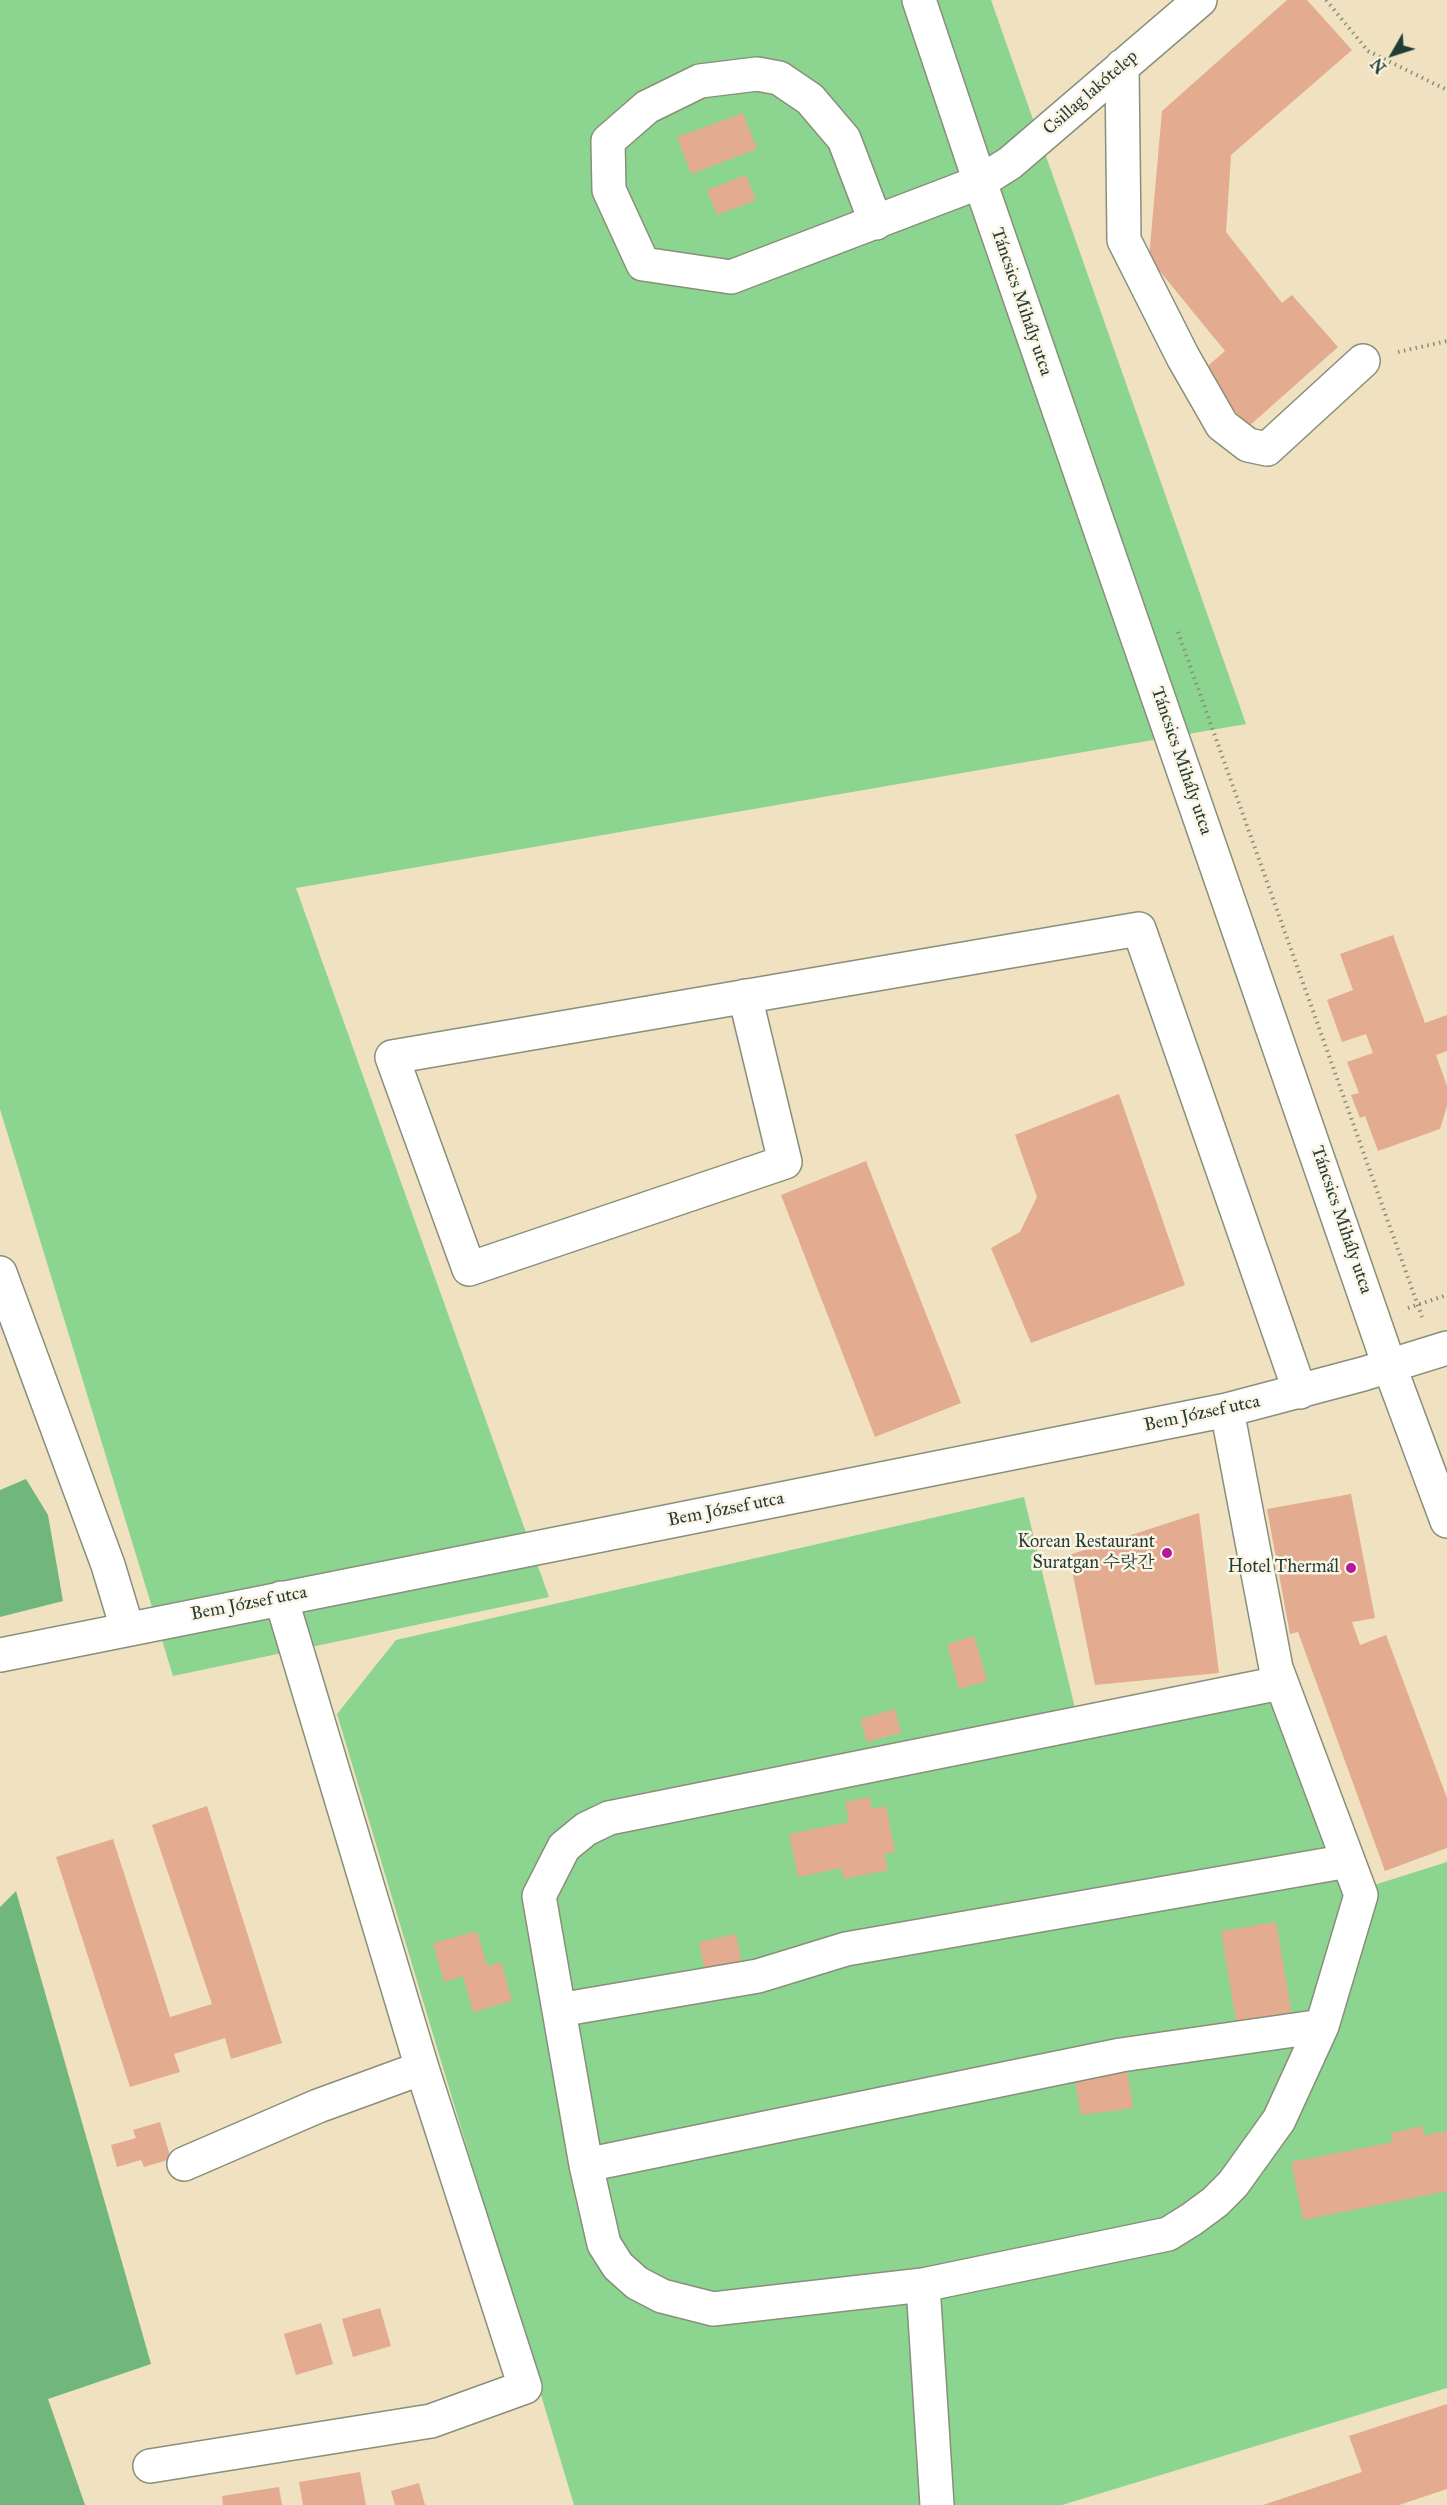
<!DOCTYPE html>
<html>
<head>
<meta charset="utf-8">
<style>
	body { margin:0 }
	#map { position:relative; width:1447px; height:2505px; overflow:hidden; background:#f0e1c1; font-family:"IM FELL Great Primer",serif }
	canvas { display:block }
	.north { position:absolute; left:1363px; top:24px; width:60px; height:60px; -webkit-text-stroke:4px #fcf5e5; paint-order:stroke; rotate:231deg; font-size:16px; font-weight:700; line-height:24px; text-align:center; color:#1f3d34 }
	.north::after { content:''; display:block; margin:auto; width:21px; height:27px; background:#1f3d34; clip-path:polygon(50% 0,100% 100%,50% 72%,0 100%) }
</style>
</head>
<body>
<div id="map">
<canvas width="1447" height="2505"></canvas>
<div class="north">N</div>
</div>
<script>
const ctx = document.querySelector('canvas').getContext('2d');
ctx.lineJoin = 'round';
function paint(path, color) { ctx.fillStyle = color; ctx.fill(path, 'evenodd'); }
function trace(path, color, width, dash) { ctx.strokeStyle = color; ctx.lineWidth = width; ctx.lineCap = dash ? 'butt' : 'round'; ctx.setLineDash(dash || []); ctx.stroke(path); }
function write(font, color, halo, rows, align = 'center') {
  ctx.font = font + ' "IM FELL Great Primer","Noto Serif KR",serif'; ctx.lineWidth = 5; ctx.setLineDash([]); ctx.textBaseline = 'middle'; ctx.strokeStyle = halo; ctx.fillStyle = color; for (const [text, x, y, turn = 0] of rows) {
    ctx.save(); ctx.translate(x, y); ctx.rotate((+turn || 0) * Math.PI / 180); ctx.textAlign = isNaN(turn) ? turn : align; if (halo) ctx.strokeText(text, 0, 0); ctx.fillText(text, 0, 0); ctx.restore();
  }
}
paint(new Path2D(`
	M0,0H991L1246,724L296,888L549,1597L173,1676L0,1109Z
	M1024,1497L1075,1708L1289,1667L1374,1885L1447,1862V2388L1062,2505H574L337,1714L396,1640Z`), '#8cd590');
paint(new Path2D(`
	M26,1479L48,1515L63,1601L0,1617V1490Z
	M16,1891L151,2364L48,2399L85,2505H0V1907Z`), '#71b67a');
paint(new Path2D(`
	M1287,0H1307L1352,50L1231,155L1226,232L1282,303L1292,295L1338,347L1248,427L1202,371L1225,351L1149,258L1162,111Z
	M743,113L757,149L691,174L677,137Z
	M746,175L756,200L717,215L707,190Z
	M1393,935L1425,1023L1447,1015V1051L1436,1055L1447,1086V1106L1440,1129L1378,1151L1365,1116L1360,1118L1351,1095L1359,1093L1347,1062L1373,1053L1366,1034L1342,1042L1327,1000L1353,990L1340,954Z
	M1119,1094L1185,1285L1031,1343L991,1248L1020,1232L1037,1197L1015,1135Z
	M866,1161L961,1403L875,1437L781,1195Z
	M1351,1494L1375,1618L1352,1622L1360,1645L1386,1635L1447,1798V1848L1385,1871L1298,1632L1290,1634L1267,1509Z
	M1199,1513L1219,1673L1095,1685L1069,1555Z
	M974,1636L987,1681L959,1689L947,1644Z
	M895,1709L901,1733L867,1742L860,1719Z
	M869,1797L872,1809L886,1806L895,1852L884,1854L888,1870L844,1879L841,1868L798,1877L789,1834L849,1822L845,1802Z
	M207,1806L282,2043L231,2059L225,2038L174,2054L180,2072L130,2087L56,1857L113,1839L170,2017L212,2004L152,1825Z
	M1276,1922L1292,2016L1237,2026L1221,1931Z
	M477,1931L487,1966L501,1962L512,2001L473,2012L463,1976L444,1982L433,1943Z
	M736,1934L744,1974L707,1981L699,1942Z
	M1127,2070L1133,2108L1081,2115L1074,2076Z
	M160,2122L171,2159L144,2167L141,2160L117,2167L111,2145L136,2138L133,2130Z
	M1423,2126L1424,2135L1447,2131V2191L1303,2220L1291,2162L1393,2142L1391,2133Z
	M380,2308L391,2346L353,2357L342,2319Z
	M321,2323L333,2364L296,2375L284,2334Z
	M1447,2404V2489L1399,2505H1263L1362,2472L1349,2436Z
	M360,2472L366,2505H303L299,2482Z
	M419,2483L425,2505H395L391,2491Z
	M279,2487L282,2505H223L222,2496Z`), '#e3ab8f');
const minor = new Path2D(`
	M919,0L980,182L1389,1365L1447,1521
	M1122,66L1124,240L1183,357L1222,425L1248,445L1267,449L1363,361
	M876,223L844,139L810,99L779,78L757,74L700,81L647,107L608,141L609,190L643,264L731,277L980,182L1010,163L1200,0
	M745,996L785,1162L469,1269L392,1057L1139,929L1300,1392
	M0,1273L108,1565L127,1628
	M1227,1410L1276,1668L1361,1895L1322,2026L1279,2120L1233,2184L1215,2202L1192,2219L1168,2234L923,2285L713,2309L662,2296L637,2283L618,2266L604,2244L586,2165L539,1896L564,1847L586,1829L609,1818L1280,1683
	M0,1655L1227,1410L1363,1374L1447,1348
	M559,2010L758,1976L846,1949L1348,1861
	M184,2164L318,2106L422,2068
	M586,2165L1121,2055L1322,2026
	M923,2285L937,2505
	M150,2466L431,2421L525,2387L422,2068L281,1598`);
trace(minor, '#888f7a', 36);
trace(new Path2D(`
	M1326,0L1368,51L1447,90
	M1398,352L1447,341
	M1178,632L1422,1317
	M1408,1308L1447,1295`), '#888f7a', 4, [1.5, 4.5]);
trace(minor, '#fff', 33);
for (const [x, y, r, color] of [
	[1167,1553,6,"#b5179e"],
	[1351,1568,6,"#b5179e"]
]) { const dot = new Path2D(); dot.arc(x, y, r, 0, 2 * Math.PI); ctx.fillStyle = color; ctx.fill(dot); trace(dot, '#fcf5e5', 2); }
write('18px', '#1f3d34', '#fcf5e5', [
	["Csillag lakótelep",1091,93,-41],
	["Táncsics Mihály utca",1021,302,71],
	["Táncsics Mihály utca",1181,761,71],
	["Táncsics Mihály utca",1341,1220,71],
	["Bem József utca",1202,1414,-12],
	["Bem József utca",726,1510,-11],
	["Bem József utca",249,1604,-11]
]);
write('18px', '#1f3d34', '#fcf5e5', [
	["Korean Restaurant",1155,1543],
	["Suratgan 수랏간",1155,1564],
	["Hotel Thermál",1339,1568]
], 'right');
</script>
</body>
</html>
